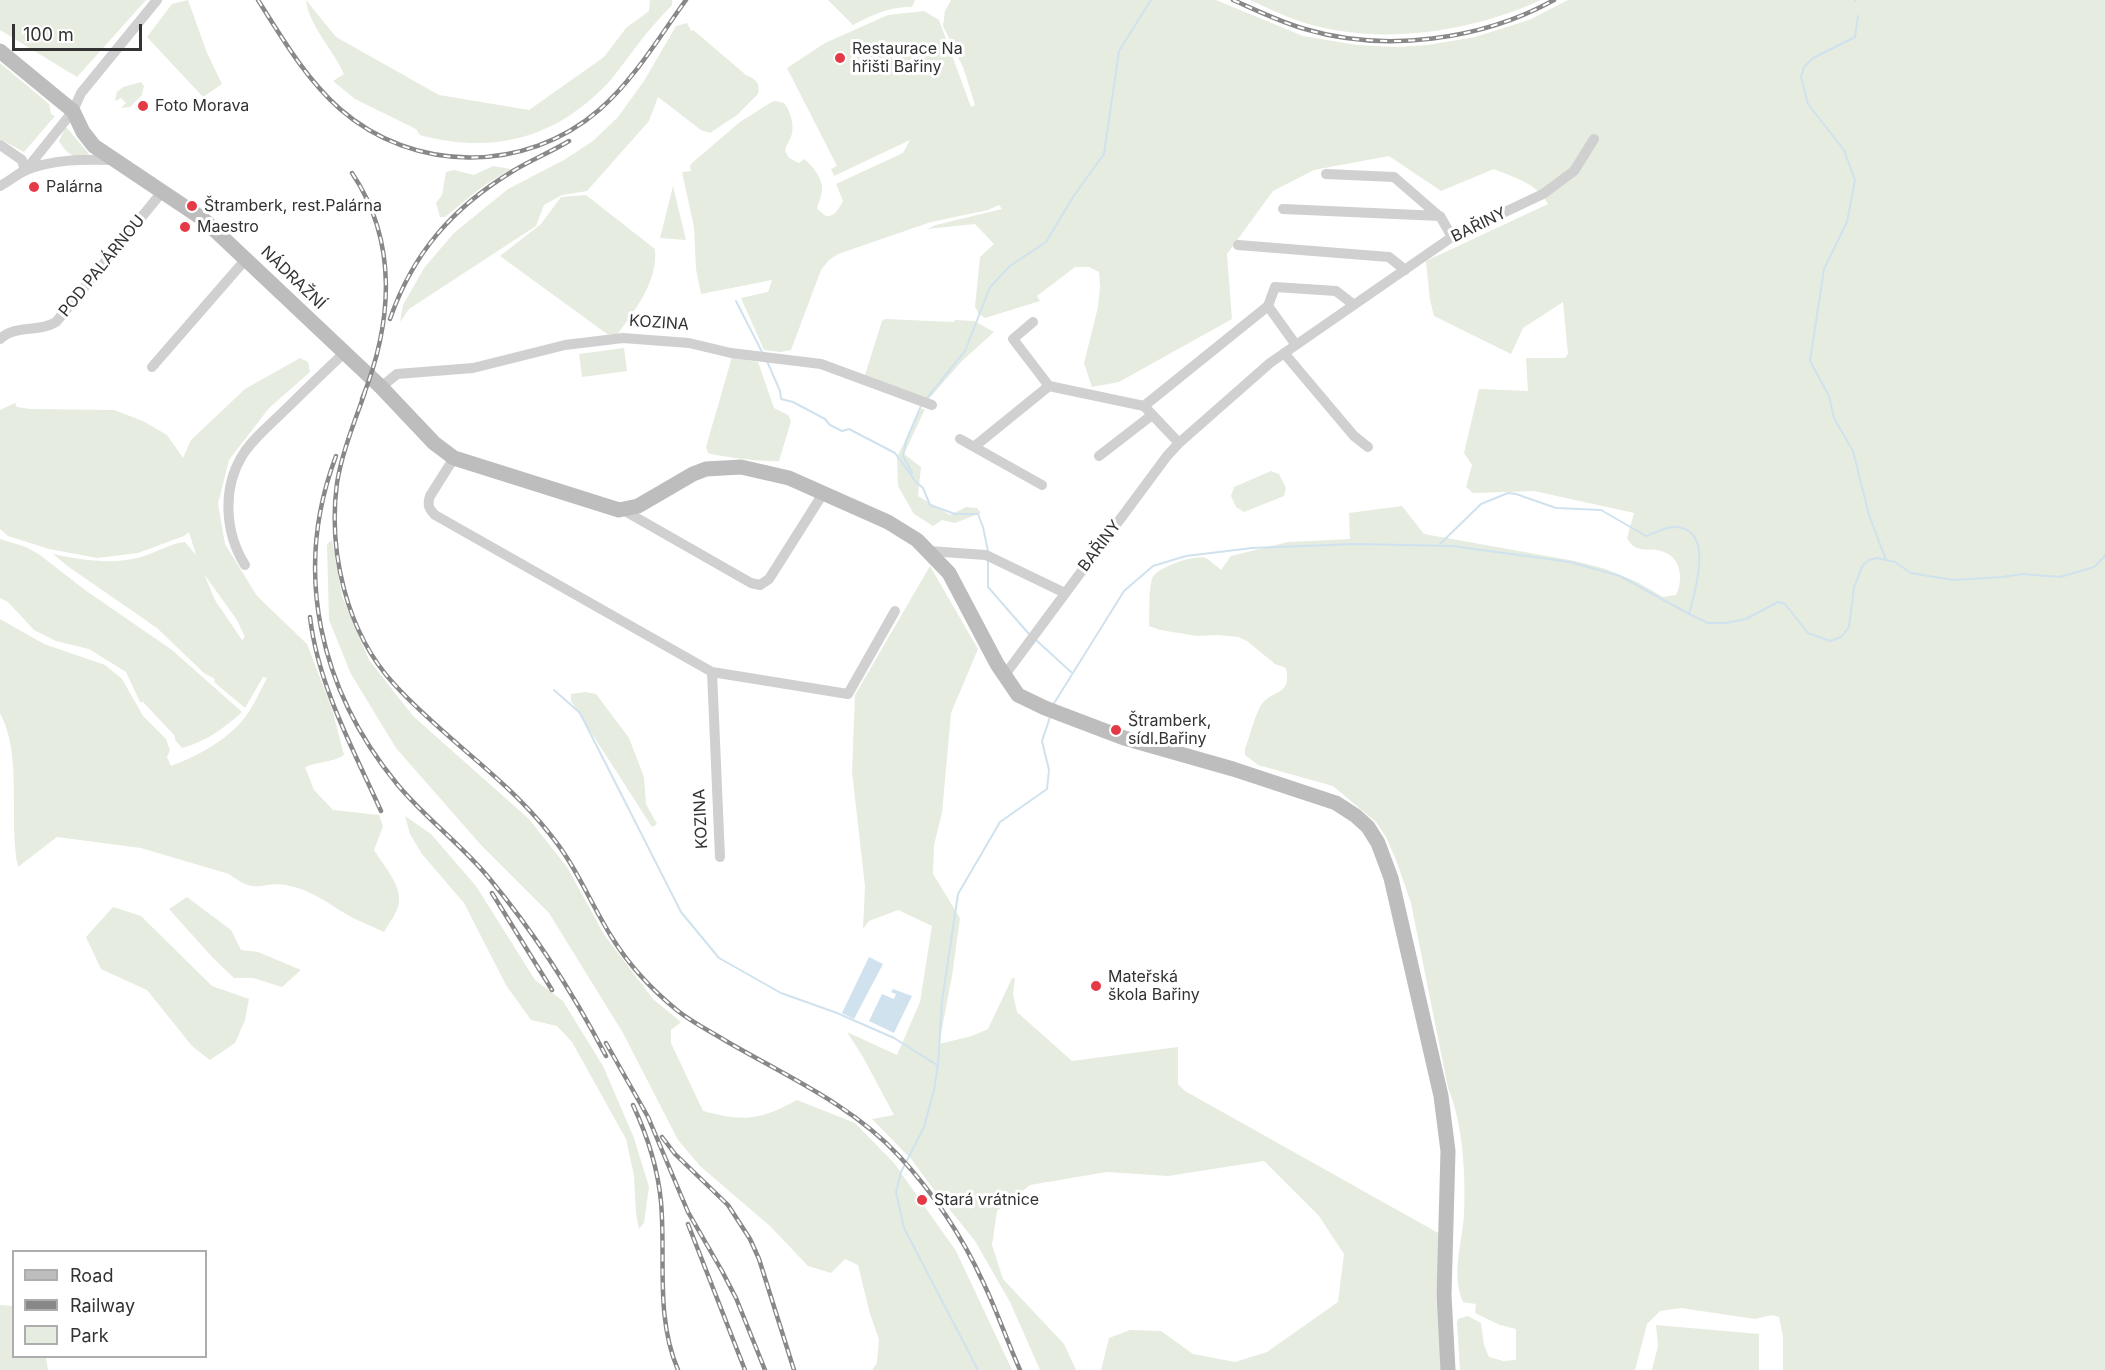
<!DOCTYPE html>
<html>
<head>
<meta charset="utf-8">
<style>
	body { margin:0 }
	#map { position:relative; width:2105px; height:1370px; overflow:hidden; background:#fff; font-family:Inter,sans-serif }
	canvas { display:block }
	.legend { position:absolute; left:12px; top:1250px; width:195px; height:108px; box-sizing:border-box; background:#fff; border:2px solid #adadad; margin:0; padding:8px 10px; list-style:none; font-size:18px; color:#333 }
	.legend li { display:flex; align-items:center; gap:12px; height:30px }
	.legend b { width:30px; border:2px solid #adadad }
	.scale { position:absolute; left:12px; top:24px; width:130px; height:27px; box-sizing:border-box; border:3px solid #333; border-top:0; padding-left:8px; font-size:18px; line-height:21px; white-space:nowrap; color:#333; -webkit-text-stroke:4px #fff; paint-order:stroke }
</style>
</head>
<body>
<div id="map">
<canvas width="2105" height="1370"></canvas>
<ul class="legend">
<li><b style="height:8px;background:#bdbdbd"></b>Road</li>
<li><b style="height:8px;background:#888"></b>Railway</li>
<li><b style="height:16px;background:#e6ecdf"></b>Park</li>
</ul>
<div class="scale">100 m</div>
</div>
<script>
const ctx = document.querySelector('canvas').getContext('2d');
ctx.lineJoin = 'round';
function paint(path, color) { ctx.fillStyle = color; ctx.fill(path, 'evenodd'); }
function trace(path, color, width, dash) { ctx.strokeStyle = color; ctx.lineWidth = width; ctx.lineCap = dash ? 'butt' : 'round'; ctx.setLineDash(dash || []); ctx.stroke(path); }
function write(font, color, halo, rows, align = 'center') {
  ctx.font = font + ' Inter,sans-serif'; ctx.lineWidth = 6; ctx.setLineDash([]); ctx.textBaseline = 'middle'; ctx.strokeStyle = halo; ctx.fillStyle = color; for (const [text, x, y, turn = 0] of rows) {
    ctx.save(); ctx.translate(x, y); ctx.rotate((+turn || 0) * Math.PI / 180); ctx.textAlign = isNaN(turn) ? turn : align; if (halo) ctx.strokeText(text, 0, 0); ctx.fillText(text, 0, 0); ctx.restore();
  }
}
paint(new Path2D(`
	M0,0H146L77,77L0,30Z
	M188,0L207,53L222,84L203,97L147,37L172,4Z
	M306,0L336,37L439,95L529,110L604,57L626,28L649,11L650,0H672V5C662,16 651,27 642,39C631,53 620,69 608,83C556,138 493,155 420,135L416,129L355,99L333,81L344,74C334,51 308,24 306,0Z
	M828,0H915L912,7C890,6 872,15 853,25Z
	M951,0H1216L1303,36L1357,45L1397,47L1428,45L1475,37L1529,20L1568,0H2105V1370H1783V1337L1779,1317L1772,1315L1755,1319L1681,1308L1660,1311L1647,1324L1635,1370H1460L1457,1323L1458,1319L1468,1316L1481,1323L1484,1345L1489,1357L1503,1361L1516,1360V1329L1500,1325L1475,1313L1476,1304L1463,1302C1451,1275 1462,1244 1464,1215C1466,1177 1463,1123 1448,1088L1411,903L1396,860L1386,837L1376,822L1333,786L1258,765L1245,755V749C1249,739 1256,711 1262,704C1273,689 1292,696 1286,668L1275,664L1247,641L1238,637L1219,635L1197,636L1160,630L1149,626C1150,611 1148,593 1152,579C1155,568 1195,554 1206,558C1211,561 1216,566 1221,570L1231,556L1288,542L1350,539L1349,513L1402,506L1424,534L1575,561L1606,569L1637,582L1663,597L1676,595C1684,579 1681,556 1661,551C1653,548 1644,551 1637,548C1632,546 1630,543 1627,538L1634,513L1534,491L1473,493L1466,487L1472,465L1464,453L1479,389L1528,391L1526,358H1565L1568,354L1563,302L1523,328L1511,354L1434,316L1430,300L1426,261L1548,204C1537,183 1515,178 1494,169L1441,191L1389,156L1314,170L1273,191L1227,254L1232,319L1119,382L1092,387L1084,363L1098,307L1100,287L1099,272L1089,267H1075L1037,296L1040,301L985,318L979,314L975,307L980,257L994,244L975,224L927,229L936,225L1002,209L999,205L988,210L931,222L838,254L829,260L821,270L791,350L781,352L764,350L741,298L768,292L772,280L701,294L696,269L694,227L682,172L691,171L690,166L692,163L740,122L770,103L775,101L784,103C791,112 795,126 791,137C789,142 786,145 785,151L789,158L799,163L804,159C812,165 823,179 822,189C822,196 818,203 817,209L826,216C835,217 839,208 843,201L836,184L903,153L910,140L834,176L831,169L837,166L787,68L825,43L888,15L924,11L939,20L971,107L975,105L963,67L943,26L945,11Z
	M1250,0H1541C1472,32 1379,46 1305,23C1286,17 1268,8 1250,0Z
	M687,23L691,31L693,30L698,34L746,75C755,79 761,83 758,94L737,115L710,133L701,130L658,97L649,121L587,191L562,195L544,205L536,226L409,309L400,322L403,305L424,268L454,233L508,189L564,160L593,141L618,117L644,81L676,26Z
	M0,63L49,104L51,114L55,116L24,152L0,139Z
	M141,82L144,86L142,95L130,107L121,108L126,103L121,98L115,101L117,92L123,87Z
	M65,128H67L89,154C74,160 67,154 59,141Z
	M493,166L511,169L483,186L445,217H440L436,203L442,195L446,172L454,170L474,175Z
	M673,186L686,240L660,238Z
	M586,195L655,249C658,282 635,310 617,335L607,334L500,256L541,224L561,197Z
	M885,319L954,322L955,320L974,321L994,332L962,361L928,400L867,378L865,375L882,321Z
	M624,348L627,371L582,377L579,354Z
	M732,357L758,362L774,408L788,415L791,421L779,461C773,463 714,456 708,453L706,447Z
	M300,358L308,362L310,372L269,408L229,460L218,504L225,544L257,596L307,644L332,709L344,755C334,762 317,762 305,767L314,790L333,810L379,815L383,826L374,850C383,865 401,884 399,902C398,912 389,923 384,932C374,927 363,923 353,918C329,905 316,891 286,885C259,881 258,896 229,874L141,848L57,837L18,867C8,821 23,755 0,713V619L44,644L105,665L122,679L143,716L166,739L170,750L167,757L171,766C198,756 228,740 246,716C254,705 260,691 267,678L263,677L245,708L214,682L215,679L204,673L157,628L66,565L53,554C83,560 111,565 141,557C156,553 170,543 185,542L196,555L189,532L184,536L138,553L97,558L49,549L8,536L0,529V410L15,403L17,407L30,409L114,410L143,421L167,435L183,458L191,440L245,389ZM204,574L237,620L245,637L242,640L215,600Z
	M921,409H925L904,454L921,467L918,496L950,515L966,507L977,508L981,513L955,523L942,520L933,526L914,514L898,486L897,457Z
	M1271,471L1279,474L1286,488L1284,496L1244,512L1236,507L1231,496L1234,487Z
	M0,539L26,547L40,555L85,590L172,650L242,712C223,729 207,741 182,748L175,740V736L143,702H140L126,672L89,649L56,641L34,630L8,602L0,598Z
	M332,540L342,596L369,660L413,716L529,819L567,867L605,936L653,999L681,1022L671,1030V1043L703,1111C744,1122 761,1120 797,1100L855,1123L894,1163L956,1251L1012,1370H872L877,1363L879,1339L870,1314L858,1265L845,1259L831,1273L808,1266L770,1226L700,1166L678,1140L623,1033L549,913L481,845L396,748L351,674L329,620L327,544Z
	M930,566L978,649L951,713L942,813L934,845L933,874L960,918L952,976L939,1044L972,1036L988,1029L1012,978H1015L1013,994L1017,1012L1072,1061L1178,1047V1084L1185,1091L1440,1234L1436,1296L1442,1370H1101L1109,1338L1130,1330L1161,1331L1193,1354L1235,1362L1267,1352L1338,1302L1344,1254L1319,1216L1264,1161L1168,1176L1107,1172L1030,1185L997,1211L992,1245L1003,1279L1064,1344L1076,1370H1040L1010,1302L975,1241L934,1190L912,1160L872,1119L894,1115L863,1057L847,1032L897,1055L920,1002L932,926L898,910L869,921L863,929L865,886L852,772L855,695Z
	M585,692L596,694L629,738L644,777L646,804L657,824L652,827L571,701V694Z
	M405,816L431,834L476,886L535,980L563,1001L603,1066L634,1138L649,1187L644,1223L639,1229L636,1214L634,1176L626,1139L572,1042L557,1026L531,1020L506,985L464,903L422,854L410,834Z
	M187,897L231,930L241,950L258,952L301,970L282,987L253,978H234L213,958L169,909Z
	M113,907L141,916L212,986L249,999L245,1020L235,1043L210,1060L192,1046L147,990L101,969L86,937Z
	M0,1305L13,1306L14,1356L46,1357L48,1370H0Z
	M1656,1325L1759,1334V1370H1652L1658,1346Z`), '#e6ecdf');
paint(new Path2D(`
	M869,957L883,964L854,1019L842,1013Z
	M893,989L912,996L894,1033L869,1021L882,994L894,999L896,994L891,992Z`), '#cfe2ee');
trace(new Path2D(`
	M1855,0V1
	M1858,16L1855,37L1813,58L1804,67L1801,77L1808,104L1844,150L1855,180L1847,222L1824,269L1810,361L1829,396L1834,418L1853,451L1869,515L1886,560
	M736,301L762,352
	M767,361L780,391L781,399L793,402L825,419L830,425L842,431L849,429L895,453L916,482
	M927,398L965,351L990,287L1010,266L1046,242L1073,197L1104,154L1119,51L1151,0
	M912,473L903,456L906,441L921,406
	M915,481L923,488L930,505L955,514H978L983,527L988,551
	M1440,544L1481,504L1508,493L1516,494L1556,508L1601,510L1646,536C1655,533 1663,528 1673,527C1716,526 1695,591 1689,614
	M988,559V587L1029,634
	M1036,640L1071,672
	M554,690L580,713L681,912L719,958L781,993L837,1013L894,1038L937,1065
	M1053,705L1124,591L1153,566L1186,556L1252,548L1355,544L1452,546L1570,562L1620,576L1689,614L1708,623H1726L1746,619L1778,602L1785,604L1808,633L1830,641L1841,637L1849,627L1854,587L1863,565L1869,560L1877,558L1895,562L1911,573L1953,580L2002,577L2023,574L2060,577L2094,567L2105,556
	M978,1370L904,1228L896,1192L901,1172L924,1127L934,1090L938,1065L942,1001L958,894L1000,822L1047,789L1049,770L1042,741L1050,717`), '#cfe2ee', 2);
trace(new Path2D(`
	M0,145L22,160L25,171
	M25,171L73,111L81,93L157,0
	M1326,174L1394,177L1439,216
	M0,186C8,182 16,175 24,171C52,159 85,159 114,160
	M1283,209L1440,216L1452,237
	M1238,245L1389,257L1405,270
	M1268,306L1296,345
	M1033,322L1013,339L1049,386L1144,406L1179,443
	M0,339C16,324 38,333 56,322L162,192
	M1284,353L1354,436L1368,447
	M152,367L246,259
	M381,387L397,374L473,368L565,345L623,338L689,343L731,353L821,364L932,405
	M1144,406L1268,306L1275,287L1336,291L1354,305
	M960,439L1042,485
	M975,446L1049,386
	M1099,456L1152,415
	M454,458L430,496C427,505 429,509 435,515L712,672L848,694L895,611
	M623,510L751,583L760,585L769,579L824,492
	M929,551L986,555L1065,593
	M245,565C225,533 222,489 242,456C253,438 271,424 286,409C305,390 325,371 345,352
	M712,672L720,857
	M1004,676L1167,456L1179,443L1270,363L1452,237L1543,194L1574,171L1594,139`), '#d0d0d0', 10);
trace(new Path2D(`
	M0,51L73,111L83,132L94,146L203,219L381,387L434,443L454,458L619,510L638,506L693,474L706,469L741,467L789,478L888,522L917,540L949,573L997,664L1018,695L1045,708L1124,738L1233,769L1336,803L1356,816L1368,827L1378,843L1391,878L1441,1096L1448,1151L1444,1295L1448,1370`), '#bdbdbd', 15);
const rail = new Path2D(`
	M258,0C282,38 306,79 340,109C413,173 525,174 599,110C634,80 659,37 686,0
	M1233,0C1256,10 1280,22 1305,29C1385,53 1482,40 1554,0
	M352,173C399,243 392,324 362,399
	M390,319C413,253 452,208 513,171C531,160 551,152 569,141
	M365,392C355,421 342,452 337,483C328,551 346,632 394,684C442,737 504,776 549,833C575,864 590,902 611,936C628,964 652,990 678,1011C693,1023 710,1031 726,1041C786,1076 852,1105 899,1156C933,1192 963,1238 983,1282C997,1311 1007,1341 1020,1370
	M336,456C292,572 320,690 397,784C425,818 461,844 489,878C534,932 573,993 606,1056
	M310,617C318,685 353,749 381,811
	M492,893L552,990
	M606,1043L648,1117L688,1212L722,1271L736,1298L765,1370
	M633,1105C647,1135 658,1169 661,1202C666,1258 655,1316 678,1370
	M662,1137L675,1154L728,1205L750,1239L759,1259L794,1370
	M688,1224L745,1370`);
trace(rail, '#888', 4.5);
trace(rail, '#fff', 2, [7]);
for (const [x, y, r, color] of [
	[840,58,6,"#e63946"],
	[143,106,6,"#e63946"],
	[34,187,6,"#e63946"],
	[192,206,6,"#e63946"],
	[185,227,6,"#e63946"],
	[1116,730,6,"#e63946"],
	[1096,986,6,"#e63946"],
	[922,1200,6,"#e63946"]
]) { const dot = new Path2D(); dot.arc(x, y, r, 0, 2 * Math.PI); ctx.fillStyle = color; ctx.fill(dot); trace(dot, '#fff', 2); }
write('16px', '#333', '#fff', [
	["Restaurace Na",852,49],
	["hřišti Bařiny",852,67],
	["Foto Morava",155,106],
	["Palárna",46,187],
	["Štramberk, rest.Palárna",204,206],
	["Maestro",197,227],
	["Štramberk,",1128,721],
	["sídl.Bařiny",1128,739],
	["Mateřská",1108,977],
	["škola Bařiny",1108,995],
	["Stará vrátnice",934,1200]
], 'left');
write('16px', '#333', '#fff', [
	["BAŘINY",1479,225,-26],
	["POD PALÁRNOU",102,266,-51],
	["NÁDRAŽNÍ",293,278,44],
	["KOZINA",659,323,4],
	["BAŘINY",1100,546,-53],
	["KOZINA",701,819,-93]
]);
</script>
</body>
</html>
